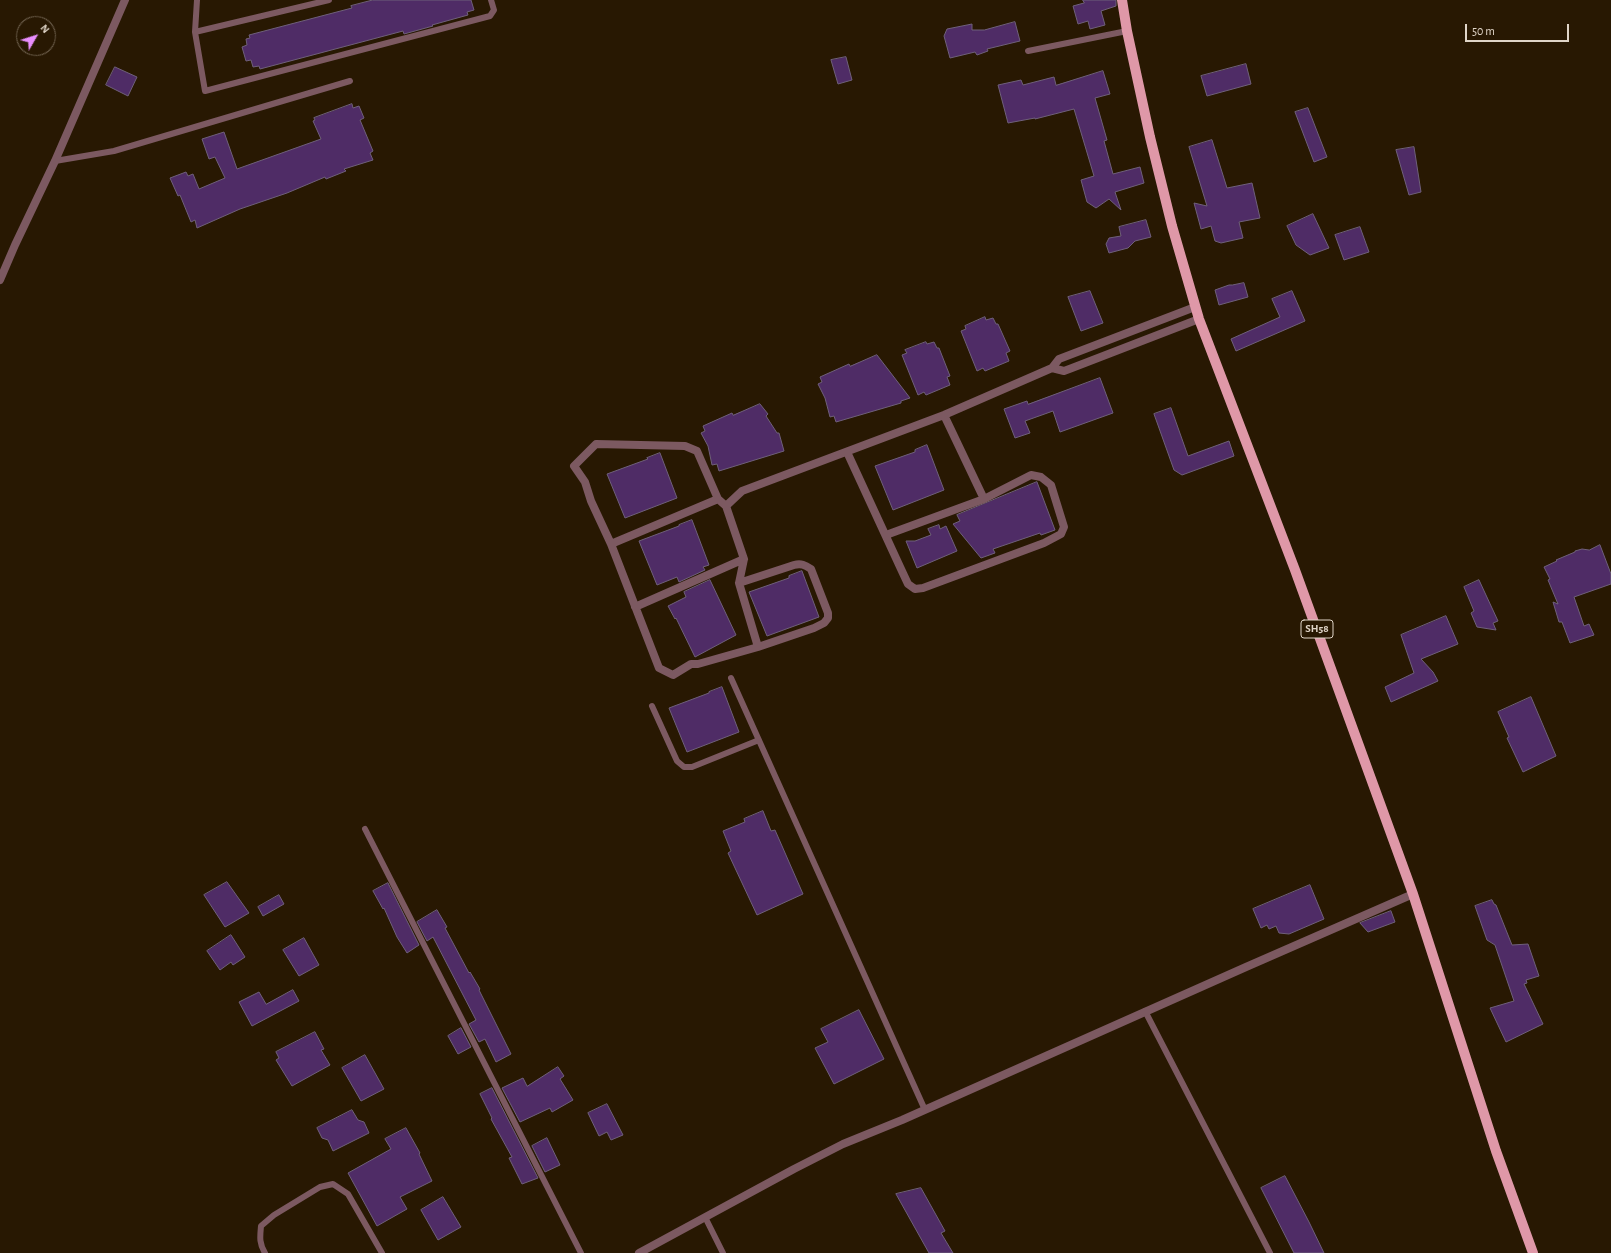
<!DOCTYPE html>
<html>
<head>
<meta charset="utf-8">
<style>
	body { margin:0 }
	#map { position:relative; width:1611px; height:1253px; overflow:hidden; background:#281802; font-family:"Alegreya Sans",sans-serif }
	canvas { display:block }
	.north { position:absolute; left:16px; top:16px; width:40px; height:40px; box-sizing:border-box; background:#281802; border:1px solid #726451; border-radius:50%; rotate:51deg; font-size:11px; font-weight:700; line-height:16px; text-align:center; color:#e0d5c8 }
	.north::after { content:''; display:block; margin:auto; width:14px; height:18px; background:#e98dfe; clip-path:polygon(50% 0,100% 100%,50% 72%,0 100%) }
	.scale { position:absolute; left:1465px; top:24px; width:104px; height:18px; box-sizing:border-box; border:2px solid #e0d5c8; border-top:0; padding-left:5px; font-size:12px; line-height:14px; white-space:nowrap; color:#e0d5c8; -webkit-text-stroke:3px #281802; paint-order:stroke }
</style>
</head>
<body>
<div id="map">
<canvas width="1611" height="1253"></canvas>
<div class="north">N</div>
<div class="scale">50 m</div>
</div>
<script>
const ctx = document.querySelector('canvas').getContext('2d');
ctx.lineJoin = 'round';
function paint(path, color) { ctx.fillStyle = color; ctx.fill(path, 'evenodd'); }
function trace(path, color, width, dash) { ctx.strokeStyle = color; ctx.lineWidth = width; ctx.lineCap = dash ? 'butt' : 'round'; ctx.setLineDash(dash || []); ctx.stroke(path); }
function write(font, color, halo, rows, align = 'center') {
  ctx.font = font + ' "Alegreya Sans",sans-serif'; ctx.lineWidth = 3; ctx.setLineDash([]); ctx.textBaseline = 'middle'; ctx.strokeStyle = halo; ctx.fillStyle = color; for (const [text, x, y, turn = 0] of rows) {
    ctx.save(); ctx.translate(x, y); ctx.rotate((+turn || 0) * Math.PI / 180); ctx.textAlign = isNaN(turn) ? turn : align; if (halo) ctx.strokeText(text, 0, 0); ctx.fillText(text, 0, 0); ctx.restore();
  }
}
const building = new Path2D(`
	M373,0H471L474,10L467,12L468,15L432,25L433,26L404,34L403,31L260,69L259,66L253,67L251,60L246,61L242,47L247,45L246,39L250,38L249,35L352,8L351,6Z
	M1083,0H1116V6L1101,11L1105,25L1090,29L1088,21L1078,24L1073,6L1084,3Z
	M1015,22L1020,41L987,49L988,51L977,55L975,52L950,58L944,36L947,29L972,24V30H984Z
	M846,57L852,80L838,84L831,60Z
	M1246,64L1251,84L1207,96L1201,76Z
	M115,67L137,77L128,96L106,85Z
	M1103,71L1110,94L1095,98L1107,140L1104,141L1113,174L1140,167L1144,183L1115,192L1121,210L1109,199L1096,208L1087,202L1081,180L1094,176L1074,109L1035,119V118L1008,123L998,85L1021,80L1023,85L1054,77L1056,85Z
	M352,104L353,108L359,106L364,118L360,120L373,151L370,153L373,160L344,169L346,171L326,179L325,177L287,193L240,209L197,228L195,220L191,222L180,195L178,196L170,178L186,172L188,176L193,174L199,189L225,178L215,157L209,159L202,139L224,132L237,169L321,139L313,121L315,120L314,118Z
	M1308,108L1327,157L1314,162L1295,112Z
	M1212,140L1227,188L1252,183L1260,218L1239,222L1243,238L1221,243L1215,241L1211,226L1201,229L1194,203L1207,206L1189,147Z
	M1414,147L1421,192L1409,195L1396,150Z
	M1313,214L1329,248L1310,255L1296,245L1287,226Z
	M1146,220L1151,237L1135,241L1128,248L1109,253L1106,244L1109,238L1121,236L1119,227Z
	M1360,227L1369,252L1344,260L1335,235Z
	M1244,283L1248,297L1219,305L1215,290L1229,285H1232Z
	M1090,291L1103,323L1081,331L1068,297Z
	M1292,291L1305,321L1236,351L1231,339L1280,317L1272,299Z
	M985,317L986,320L993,318L996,324H998L1010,351L1006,353L1009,361L985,371L983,368L977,371L961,331L966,329L965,326Z
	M926,342L927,344L934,342L937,348H939L950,376L947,377L950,385L926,395L924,392L918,395L902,355L907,353L905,350Z
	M877,355L910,398L901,401V403L836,422L834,416L830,417L825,398L818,384L822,382L820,377L849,364L850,366Z
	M1100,378L1113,413L1060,432L1053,411L1025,421L1030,433L1015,438L1004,409L1027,401L1028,404Z
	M760,404L768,414L766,416L777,433H779L784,451L719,471L717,464L712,465L708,446L701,433L705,431L703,426L732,413L733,415Z
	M1171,408L1188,456L1229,441L1234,456L1182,475L1174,470L1154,414Z
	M927,445L944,490L893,510L875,466L915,452V450Z
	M660,453L677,498L625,518L607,474L648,459L647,458Z
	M1037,482L1055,530L1041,535L1040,533L993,549L995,553L981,558L953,524L960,521L957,515Z
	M692,520L709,565L703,567L705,570L679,582L677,577L657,585L639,541L679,526V525Z
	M939,525L940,529L946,526L957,551L917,568L906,541H915L931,535L928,529Z
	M1600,545L1611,574V584L1574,597L1584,626L1589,624L1594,635L1570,643L1562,622H1559L1553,602L1558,604L1548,580L1550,579L1544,567L1557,561L1556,560L1575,552V551L1582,549L1589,550Z
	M802,571L819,617L767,636L749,592L789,578V576Z
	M710,580L736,635L695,657L676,618L675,619L668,606L686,597L684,592Z
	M1479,580L1498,621L1493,623L1496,630L1477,627L1471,613L1474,611L1464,587Z
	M1446,616L1458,644L1421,659L1433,672L1438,681L1391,702L1385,687L1414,673L1401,635Z
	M722,687L739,732L687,752L669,708L709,693V692Z
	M1531,697L1556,756L1523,772L1507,738L1509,737L1498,712Z
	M763,811L771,831L775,830L803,894L757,915L728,853L731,851L723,831L745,822L744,819Z
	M227,882L249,913L225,927L204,895Z
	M388,883L419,945L407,953L397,937L384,908L383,909L373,891Z
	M1310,885L1324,919L1289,934L1279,933L1276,926L1269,929L1267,925L1261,928L1253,909Z
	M279,895L284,904L263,916L258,907Z
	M1492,900L1494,904L1496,905L1512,945L1528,944L1539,976L1526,980L1527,983L1524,984L1543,1024L1506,1042L1490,1008L1514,1001L1495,945L1487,940L1475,906Z
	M437,910L447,927L445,928L469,973L470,972L480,989L479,990L511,1054L496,1062L485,1039L479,1042L469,1024L476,1020L433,937L427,941L417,922Z
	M1391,911L1395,922L1368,932L1360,923Z
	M231,935L245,957L233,965L231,962L220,970L207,951Z
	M304,938L319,965L299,976L283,950Z
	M293,990L299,1001L252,1026L239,1002L259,992L266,1004Z
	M859,1010L884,1059L834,1084L815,1048L828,1042L821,1029Z
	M461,1028L471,1047L458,1054L448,1036Z
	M315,1032L324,1049L321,1050L330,1065L292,1086L276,1060L279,1058L276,1052Z
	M365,1055L384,1089L361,1101L342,1068Z
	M558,1067L564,1076L560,1079L573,1100L552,1112L550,1108L520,1122L502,1088L523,1078L527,1086Z
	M492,1088L538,1178L522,1184L509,1158L512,1157L491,1119L492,1118L480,1094Z
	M607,1104L623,1135L611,1140L607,1132L599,1136L588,1113Z
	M352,1110L358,1120L364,1122L369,1133L333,1151L328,1140L322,1138L317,1128Z
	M406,1128L420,1153L419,1154L432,1181L400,1197L407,1209L377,1226L348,1173L391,1149L385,1139Z
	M547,1138L560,1165L545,1172L532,1146Z
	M1285,1176L1309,1222L1324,1253H1294L1261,1188Z
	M921,1188L945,1231L941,1233L953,1253H929L896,1194Z
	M443,1197L461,1227L438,1240L421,1210Z`);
paint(building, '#4f2c66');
trace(building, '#6f607a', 1);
trace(new Path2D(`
	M197,0L195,32L205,91L490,16L494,10L491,0
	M195,32L329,0
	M1028,51L1127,31
	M55,161L114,151L350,81
	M731,678L925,1110
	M652,706L677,761L684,767H692L759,740
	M365,829L581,1253
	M1145,1011L1270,1253
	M705,1217L723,1253
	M265,1253C259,1243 260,1237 261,1226L274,1215L320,1187L333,1184L348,1194L382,1253`), '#7c5961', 6);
trace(new Path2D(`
	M0,280L15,245L55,161L125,0
	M1195,307L1059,359L1052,368L1064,371L1072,368L1199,319
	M944,415L984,499
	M847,452L901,569L908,584L915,589L923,588L1044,543L1061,534L1064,527L1051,485L1041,477L1031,475L984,499L886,535
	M726,506L742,491L944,415L1052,368
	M611,544L718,499
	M739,583L794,565C801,563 805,565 811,569L828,613V618L824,623L814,628L758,647L698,664H691L673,675L659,668L611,544L591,501L585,482L574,466L596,444L685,446L697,451L718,499L726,506L744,559L739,583L758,647
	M635,607L744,559
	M639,1253L794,1169L843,1144L902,1120L1246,967L1413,894`), '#7c5961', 8);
trace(new Path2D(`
	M1122,0L1127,31L1150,137L1172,226L1199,319L1295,570L1413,894L1496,1151L1533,1253`), '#df98a8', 10);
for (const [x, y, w] of [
	[1317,629,32]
]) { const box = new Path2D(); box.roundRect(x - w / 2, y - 9, w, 18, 3); ctx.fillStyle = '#281802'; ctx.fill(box); trace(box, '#e0d5c8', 1); }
write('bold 11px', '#e0d5c8', null, [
	["SH58",1317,629]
]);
</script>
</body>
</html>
